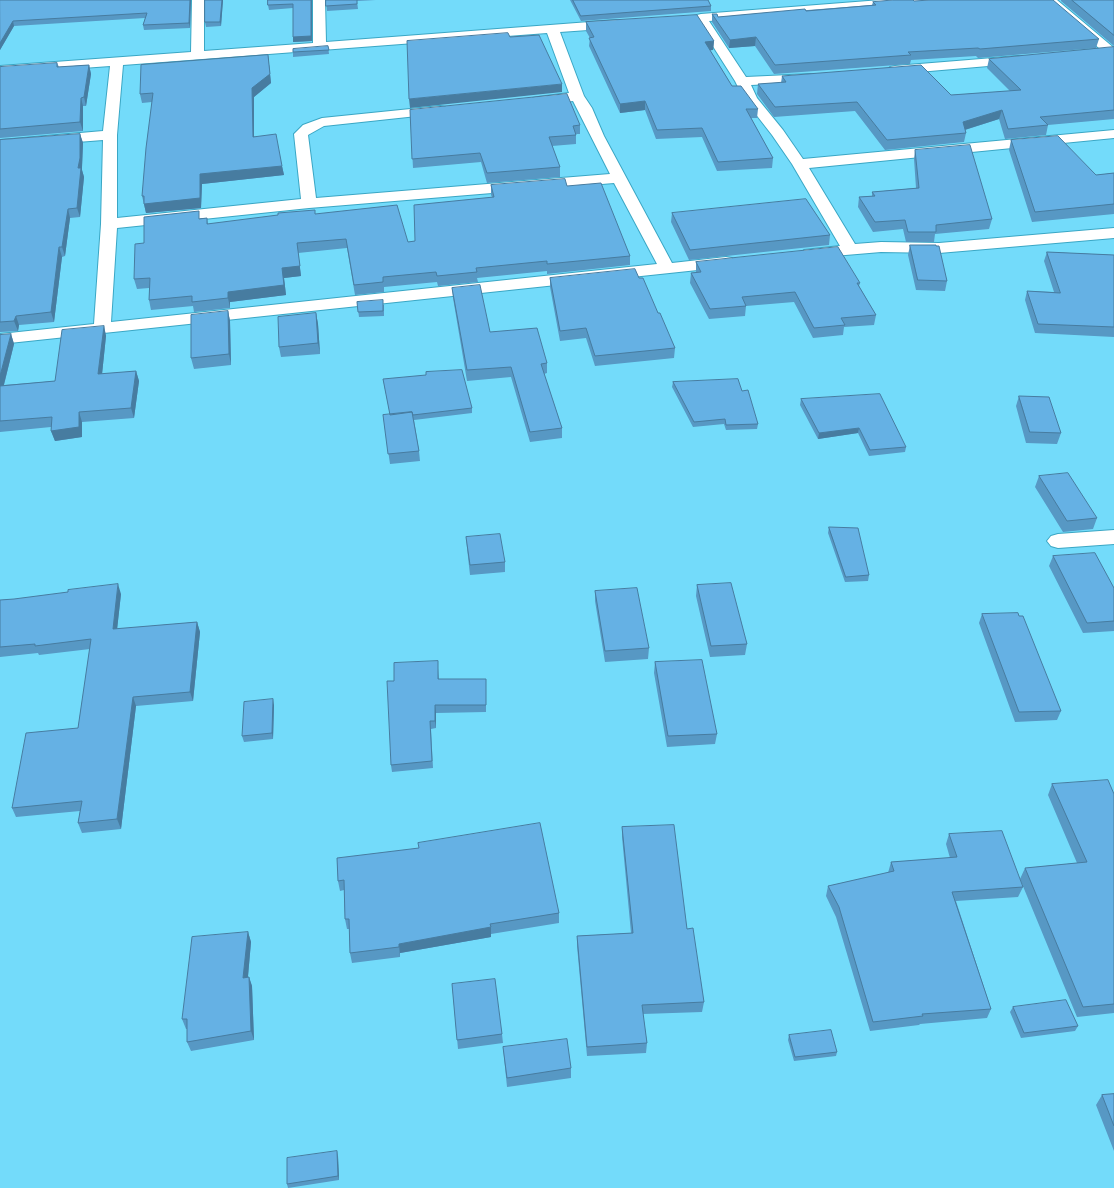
<!DOCTYPE html>
<html>
<head>
<meta charset="utf-8">
<style>
	body { margin:0 }
	canvas { display:block; background:#73dbfa }
</style>
</head>
<body>
<canvas width="1114" height="1188"></canvas>
<script>
const ctx = document.querySelector('canvas').getContext('2d');
ctx.lineJoin = 'round';
function trace(path, color, width, dash) { ctx.strokeStyle = color; ctx.lineWidth = width; ctx.lineCap = dash ? 'butt' : 'round'; ctx.setLineDash(dash || []); ctx.stroke(path); }
function paint(path, color) { ctx.fillStyle = color; ctx.fill(path, 'evenodd'); }
const minor = new Path2D(`
	M192,0H204V51L313,43V0H325L326,42L616,20L620,21L622,24L620,27L616,28L560,32L584,96L592,108L604,136L672,263L726,257L732,258L734,262L732,266L726,267L0,344V334L94,324L101,224L103,140L0,148V140L103,131L110,66L0,74V66L191,52ZM547,33L569,93L538,97L533,98L531,101L533,104L538,105L573,101L610,174L316,198L308,135L324,126L445,113L447,110L445,107L440,106L322,118L303,125L294,134L301,199L117,218V135L123,65ZM614,183L657,264L111,322L117,228L309,208Z
	M881,0H933L931,3L927,4L709,21L746,77L811,74L816,75L818,78L816,81L811,82L751,85L757,98L783,130L803,159L1114,130V138L809,168L855,244L881,242L939,243L1114,228V238L939,253L881,252L810,258L804,256L802,253L804,250L840,246L792,164L772,135L744,99L735,81L695,18L697,15L701,14Z
	M1044,0H1057L1114,48V55L1086,58L1081,57L1079,54L1081,51L1100,49Z
	M1018,56L1023,57L1025,60L1023,63L895,74L890,73L888,70L890,67L895,66Z
	M1114,530V544L1058,548L1051,546L1047,541L1051,536L1058,534Z`);
trace(minor, '#3aa7c5', 2);
paint(minor, '#fff');
paint(new Path2D(`
	M0,0H191L190,28L144,30L143,25L145,18L14,26L0,50Z
	M205,0H223L221,26L206,27L205,22Z
	M312,0V41L293,42V8L269,10L268,5Z
	M326,0H376L357,1L358,9L327,11Z
	M570,0H708L711,6V11L581,21Z
	M1061,0H1114V46L1061,1Z
	M914,1L1099,39L1096,48L978,58L976,56L911,60L910,64L774,74L755,46L729,48L712,22V14L718,17L872,5L873,2Z
	M586,22L714,41L713,50H710L732,86L758,109L757,118H751L773,158L772,168L717,171L702,137L656,139L645,110L620,113L589,46L590,38L586,31Z
	M328,46L329,54L293,57V52Z
	M1114,47V119L1048,125L1046,135L1005,139L999,119L965,130L966,133L964,142L885,150L855,111L774,117L757,94L758,84L781,83L782,76L951,95L1010,91L987,68L989,59Z
	M268,55L271,83L254,97V136L282,166L284,175L202,184L201,208L146,213L142,196L152,102L142,103L140,94Z
	M57,63L59,67L89,65L91,74L86,106H83V131L0,138V68Z
	M410,110L580,125V134H576V144L552,146L560,167V177L487,183L481,162L413,168Z
	M80,134L83,143L82,167V170L84,177L80,217L70,218L65,256L62,257L54,322L19,325L18,331L0,332V140Z
	M1011,140L1096,175L1114,173V214L1032,222L1009,150Z
	M915,150L992,219L989,229L935,234L934,242H906L903,229L873,232L858,207L859,197L872,196V192L916,188L914,159Z
	M491,185L567,186L630,256V265L547,274V271L477,278L478,282L438,286L437,282L384,287V292L355,295L347,248L298,253L301,276L284,278L286,295L230,302V308L194,312L193,306L151,310L149,300V288L137,289L134,279L144,243L201,218H207L208,224L315,214L408,242L415,241L492,197L491,195Z
	M672,213L830,235L829,245L689,260L671,222Z
	M910,245L936,246L947,281L945,291L916,290L908,255Z
	M1047,252L1114,255V337L1035,333L1025,300L1027,291L1054,292L1044,261Z
	M696,262L860,283L859,286L876,315L874,325L844,327L843,335L813,338L794,302L746,306L745,316L709,319L690,283L691,273L696,272Z
	M550,278H639L658,313L675,348L674,358L595,366L586,338L560,341L550,287Z
	M452,288L490,332L547,363V373L544,374L562,428V438L530,442L511,377L467,381L453,298Z
	M357,302L384,305V316L359,317Z
	M228,311L230,321L231,365L194,369L191,358Z
	M316,313L318,324L320,354L281,357L279,347Z
	M104,326L106,336L102,374L136,371L139,381L134,418L82,422V437L55,441L51,431V427L0,432V335L11,334L14,344L4,385L55,381Z
	M383,379L472,408V413L414,420L419,451L420,461L390,464L383,415H390Z
	M673,382L742,391L758,424L757,429L726,430L724,424L693,427L672,387Z
	M1019,396L1061,433L1057,444L1026,443L1016,406Z
	M801,399L906,447L905,452L869,456L858,433L818,439L800,405Z
	M1039,476L1097,518L1093,529L1063,532L1035,487Z
	M829,527L869,575L868,581L845,582L828,533Z
	M466,537L505,562V572L470,575L467,548Z
	M1053,556L1114,588V631L1083,633L1049,566Z
	M697,585L747,644L745,655L710,657L696,596Z
	M595,591L649,648L648,659L605,662L595,601Z
	M121,594L117,629L197,622L200,632L193,701L136,706L121,829L82,833L78,823L80,811L16,817L12,808L78,728L90,649L39,655L38,653L0,657V600Z
	M982,614L1061,711L1057,720L1015,722L979,623Z
	M655,662L717,734L715,744L667,747L654,673Z
	M438,668L439,679L486,686V712L436,713V728L431,729L433,768L392,772L391,765L394,681Z
	M274,705L273,739L244,742L242,736Z
	M1052,784L1114,794V1013L1077,1017L1020,879L1025,868L1077,863L1048,795Z
	M622,827L687,929L704,1002L702,1012L643,1014L647,1043L646,1053L587,1056L577,946V936L631,933L622,837Z
	M949,834L1023,887L1018,897L956,901L991,1009L987,1018L920,1024L919,1025L870,1031L836,917L826,896L828,886L888,873L891,862L950,858L946,844Z
	M337,858L559,913V923L491,934V937L400,953V957L352,963L350,953L349,929H347L345,919L344,890L340,891L338,881Z
	M248,932L251,942L248,977H249L252,986L254,1040L191,1051L187,1042V1029H186L182,1019Z
	M452,984L502,1034L503,1043L458,1049Z
	M1013,1007L1078,1026L1075,1031L1021,1038L1010,1012Z
	M789,1035L837,1052L836,1056L794,1061L788,1040Z
	M503,1047L571,1068V1078L507,1087Z
	M1114,1094V1151L1096,1105L1102,1095Z
	M338,1156L339,1180L288,1188L287,1184Z`), '#5798c4');
paint(new Path2D(`
	M190,0H191L190,28L189,23Z
	M222,0H223L221,26L220,22Z
	M311,0H312V41L293,42V37Z
	M13,21L14,26L0,50V43Z
	M756,37L755,46L729,48L730,40Z
	M714,41L713,50L704,51L705,42Z
	M268,55L271,83L254,97V146L253,137L252,88Z
	M89,65L91,74L86,106L84,97Z
	M562,84V92L410,108L409,99Z
	M81,98L83,106V131L80,122Z
	M645,101V110L620,113V104Z
	M1002,110L999,119L961,131L963,122Z
	M80,134L83,143L82,167V170L84,177L80,217L77,208L78,168Z
	M282,166L284,175L202,184L201,208L146,213L144,204L200,174Z
	M68,209L70,218L65,256L62,247Z
	M297,243L301,276L284,278L286,295L230,302V308L228,298V292L282,268Z
	M59,247L62,257L54,322L51,312Z
	M228,311L230,321L231,365L229,354Z
	M316,313L318,324L320,354L318,343Z
	M16,316L19,325L18,331L14,321Z
	M104,326L106,336L101,384L98,374Z
	M11,334L14,344L1,396L0,393V376Z
	M136,371L139,381L134,418L131,408Z
	M79,412L82,422V437L55,441L51,431Z
	M859,428L858,433L818,439L819,433Z
	M118,584L121,594L116,639L113,629Z
	M197,622L200,632L193,701L190,692Z
	M133,697L136,706L121,829L117,819Z
	M273,699L274,705L273,739L272,733Z
	M435,705L436,713V728L435,721Z
	M491,927V937L400,953V957L399,944Z
	M248,932L251,942L247,987L243,978Z
	M249,977L252,986L254,1040L251,1031Z
	M337,1151L338,1156L339,1180L338,1176Z`), '#477ca0');
const building = new Path2D(`
	M0,0H190L189,23L143,25L147,13L13,21L0,43Z
	M205,0H222L220,22H205Z
	M268,0H311V36L293,37V4L268,5Z
	M326,0H357V4L326,6Z
	M573,0H708L711,6L581,16Z
	M893,0H913L914,1L930,0H1053L1099,39L980,49L978,48L908,52L911,55L775,65L756,37L730,40L712,14H717L718,17L805,9L806,11L876,5L873,2Z
	M1072,0H1114V35Z
	M697,15L714,41L705,42L732,86H741L758,109H746L773,158L718,162L702,128L657,130L645,101L620,104L589,38L594,37L586,22Z
	M508,33L510,37L539,35L562,84L409,99L407,41Z
	M328,46L329,50L293,52V49Z
	M1114,47V110L1040,117L1048,125L1008,129L1002,110L963,122L966,133L887,140L857,102L775,107L758,84L786,82L782,76L921,65L951,95L1021,90L989,59Z
	M268,55L270,74L252,88L253,137L276,134L282,166L200,174V198L144,204V196H142L146,148L153,93L140,94L141,65Z
	M57,63V67L89,65L84,97L81,98L80,122L0,129V67Z
	M567,94L580,125L573,126L576,135L549,137L560,167L487,173L480,153L412,159L410,110Z
	M80,134V158L78,168H81L77,208L68,209L62,247H59L51,312L16,316L14,321L0,322V140Z
	M1058,136L1096,175L1114,173V204L1035,212L1011,140Z
	M970,145L992,219L936,225V232H908L905,220L875,222L859,197L875,196L872,192L919,188L915,150Z
	M565,179L567,186L601,183L630,256L547,264V261L476,268L477,272L437,276L436,272L383,277V282L354,285L346,239L297,243L300,266L282,268L284,285L228,292V298L192,302V296L149,300L150,278L134,279L135,244L144,243V217L199,211V219L207,218V224L278,215V213L315,210V214L397,205L408,242L415,241L414,205L494,197L491,185Z
	M806,199L830,235L690,250L672,213Z
	M910,245H936V246H939L947,281L918,280Z
	M838,247L860,283H857L876,315L841,318L845,325L814,328L795,292L742,297L746,306L710,309L691,273L701,272L696,262Z
	M1047,252L1114,255V327L1038,324L1027,291L1060,293Z
	M635,269L639,278H643L658,313H660L675,348L595,356L586,328L560,331L550,278Z
	M480,285L490,332L537,328L547,363L541,364L562,428L530,432L511,367L467,370L452,288Z
	M383,300V311L358,312L357,302Z
	M228,311L229,354L191,358V315Z
	M316,313L318,343L279,347L278,317Z
	M104,326L98,374L136,371L131,408L79,412V427L51,431L52,417L0,421V386L55,381L62,330Z
	M11,334L0,376V335Z
	M462,370L472,408L413,415L412,412L390,415L383,379L426,375V372Z
	M738,379L742,391L748,390L758,424L726,425L725,419L694,422L673,382Z
	M880,394L906,447L870,450L859,428L819,433L801,399Z
	M1019,396L1049,397L1061,433L1030,432Z
	M412,412L419,451L388,454L383,415Z
	M1068,473L1097,518L1067,521L1039,476Z
	M829,527L858,528L869,575L846,577Z
	M500,534L505,562L470,565L466,537Z
	M1095,553L1114,588V621L1087,623L1053,556Z
	M731,583L747,644L711,646L697,585Z
	M118,584L113,629L197,622L190,692L133,697L117,819L78,823L82,801L12,808L26,733L78,728L91,639L35,646V644L0,647V600L14,599L68,592V590Z
	M637,588L649,648L605,651L595,591Z
	M1018,613L1019,616H1023L1061,711L1019,712L982,614Z
	M702,660L717,734L668,736L655,662Z
	M438,661V679H486V705H435V721H430L432,761L391,765L387,681H394V663Z
	M273,699L272,733L242,736L244,702Z
	M1108,780L1114,794V1004L1083,1007L1025,868L1087,862L1052,784Z
	M540,823L559,913L490,924L491,927L399,944V947L350,953L349,919H345L344,880L338,881L337,858L419,848L418,843Z
	M674,825L687,929L693,928L704,1002L642,1005L647,1043L587,1047L577,936L633,933L622,827Z
	M1002,831L1023,887L952,892L991,1009L922,1014L923,1016L873,1022L839,907L828,886L894,871L891,862L957,857L949,834Z
	M248,932L243,978L249,977L251,1031L187,1042V1019H182L192,937Z
	M495,979L502,1034L457,1040L452,984Z
	M1066,1000L1078,1026L1024,1033L1013,1007Z
	M831,1030L837,1052L795,1057L789,1035Z
	M567,1039L571,1068L507,1078L503,1047Z
	M1114,1094V1126L1102,1095Z
	M337,1151L338,1176L287,1184V1158Z`);
paint(building, '#65b1e4');
trace(building, '#477ca0', 1);
</script>
</body>
</html>
